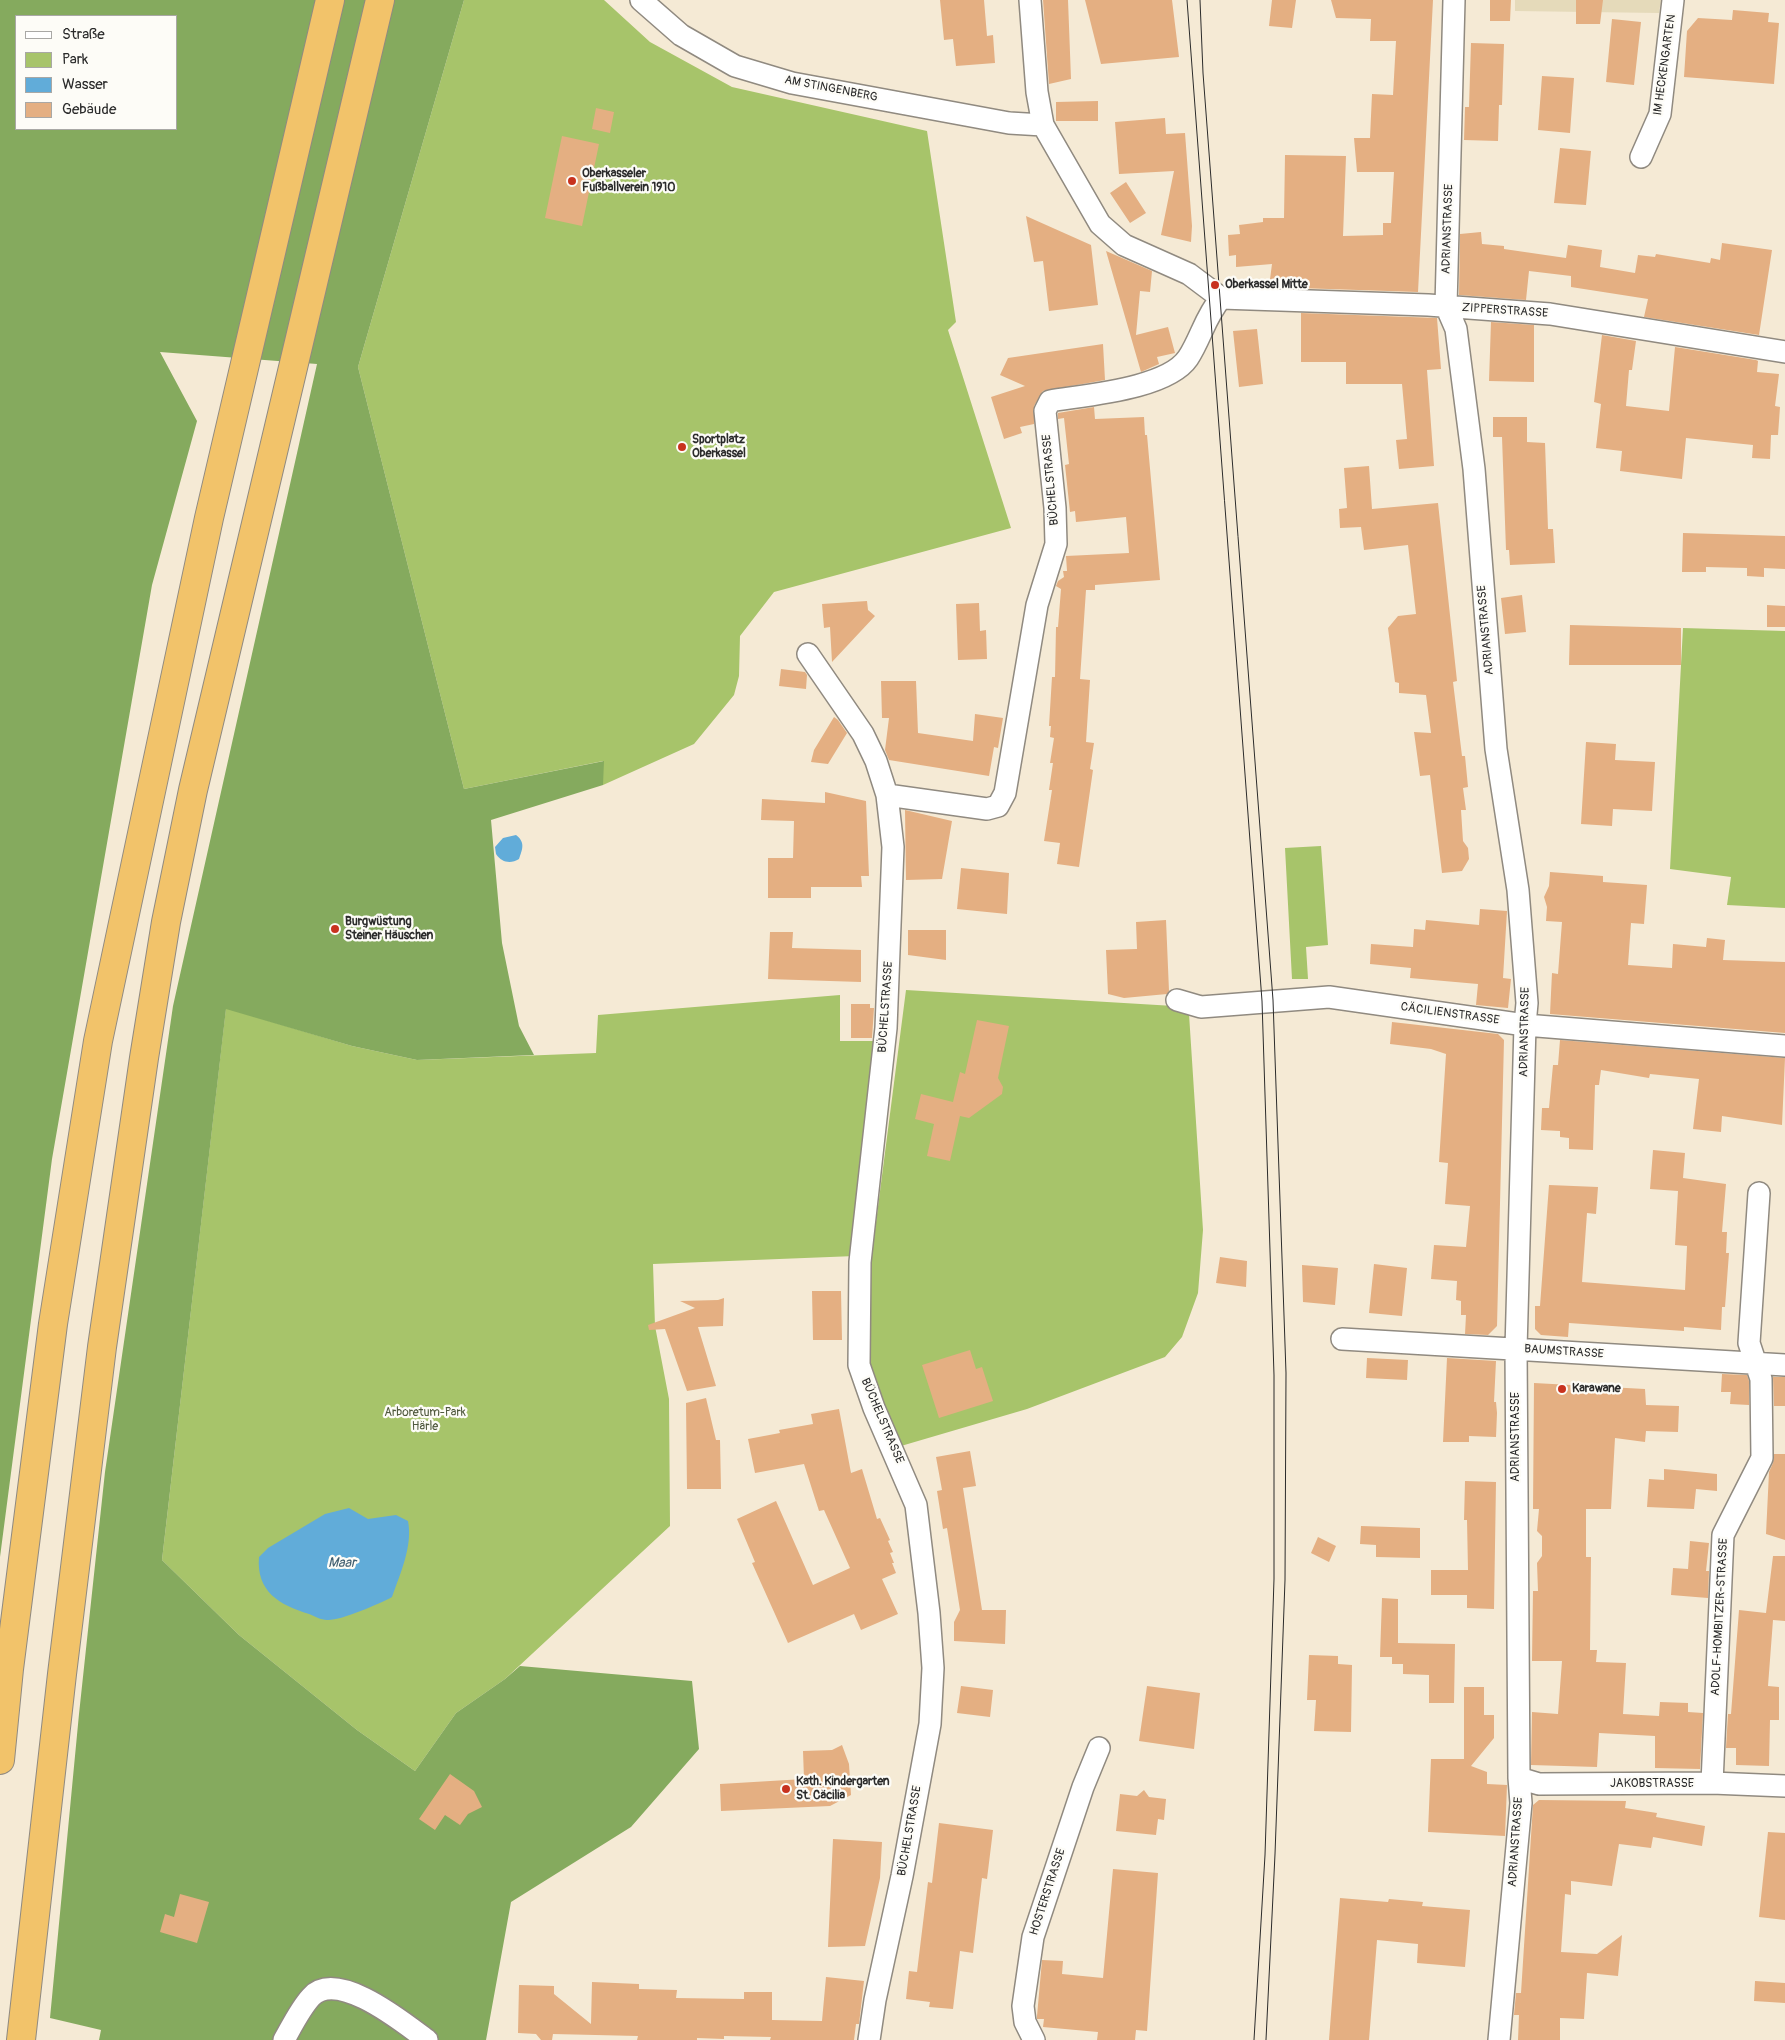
<!DOCTYPE html>
<html>
<head>
<meta charset="utf-8">
<style>
	body { margin:0 }
	#map { position:relative; width:1785px; height:2040px; overflow:hidden; background:#f5ead5; font-family:Pangolin,sans-serif }
	canvas { display:block }
	.legend { position:absolute; left:15px; top:15px; width:162px; height:115px; box-sizing:border-box; background:#fdfcf7; border:1px solid #a9a8a5; margin:0; padding:6px 9px; list-style:none; font-size:15px; color:#2b2b2b }
	.legend li { display:flex; align-items:center; gap:10px; height:25px }
	.legend b { width:25px; border:1px solid #a9a8a5 }
</style>
</head>
<body>
<div id="map">
<canvas width="1785" height="2040"></canvas>
<ul class="legend">
<li><b style="height:6px;background:#fff"></b>Straße</li>
<li><b style="height:14px;background:#a7c46a"></b>Park</li>
<li><b style="height:14px;background:#61acd9"></b>Wasser</li>
<li><b style="height:14px;background:#e4af82"></b>Gebäude</li>
</ul>
</div>
<script>
const ctx = document.querySelector('canvas').getContext('2d');
ctx.lineJoin = 'round';
function paint(path, color) { ctx.fillStyle = color; ctx.fill(path, 'evenodd'); }
function trace(path, color, width, dash) { ctx.strokeStyle = color; ctx.lineWidth = width; ctx.lineCap = dash ? 'butt' : 'round'; ctx.setLineDash(dash || []); ctx.stroke(path); }
function write(font, color, halo, rows, align = 'center') {
  ctx.font = font + ' Pangolin,sans-serif'; ctx.lineWidth = 4.5; ctx.setLineDash([]); ctx.textBaseline = 'middle'; ctx.strokeStyle = halo; ctx.fillStyle = color; for (const [text, x, y, turn = 0] of rows) {
    ctx.save(); ctx.translate(x, y); ctx.rotate((+turn || 0) * Math.PI / 180); ctx.textAlign = isNaN(turn) ? turn : align; if (halo) ctx.strokeText(text, 0, 0); ctx.fillText(text, 0, 0); ctx.restore();
  }
}
paint(new Path2D(`
	M1515,0H1661L1659,13L1515,11Z`), '#e5daba');
paint(new Path2D(`
	M464,0H604L650,42L732,87L927,131L956,322L948,330L1011,528L774,592L740,636L739,676L734,695L694,744L603,785V761L464,789L358,367Z
	M1683,628L1785,631V908L1727,905L1731,877L1670,869Z
	M1321,846L1328,945L1306,947L1308,979H1292L1285,848Z
	M906,990L1174,1006L1189,1014L1203,1230L1198,1293L1182,1337L1165,1357L1027,1409L901,1446L877,1392L866,1356L870,1315L871,1261Z
	M840,995V1041H880L855,1256L653,1264L655,1326L669,1399L670,1526L505,1679L456,1713L415,1771L357,1730L239,1635L162,1560L226,1008L352,1046L417,1060L596,1053L598,1015Z`), '#a7c46a');
paint(new Path2D(`
	M0,0H464L358,367L464,789L604,761L603,785L491,820L502,943L519,1026L534,1055L417,1060L352,1046L226,1009L162,1560L239,1635L357,1730L415,1771L456,1713L505,1679L520,1666L692,1681L699,1749L631,1827L511,1902L486,2040H99L101,2030L50,2018L79,1714L105,1472L173,1006L317,364L160,352L197,421L152,585L52,1159L0,1557ZM16,16H176V129H16Z`), '#85aa5e');
paint(new Path2D(`
	M516,835C525,842 523,848 519,859C511,864 502,863 496,854L495,847L503,838Z
	M349,1508L368,1519L396,1515L408,1521C413,1546 400,1574 392,1597C379,1604 340,1621 327,1620C321,1620 314,1616 309,1614C279,1605 256,1591 259,1557L268,1548L325,1514Z`), '#61acd9');
paint(new Path2D(`
	M940,0H984L987,36L993,35L995,63L956,66L953,39L944,40Z
	M1043,0H1068L1071,79L1049,84Z
	M1085,0H1172L1179,57L1101,64Z
	M1272,0H1296L1292,28L1269,26Z
	M1331,0H1433L1418,292L1269,287L1272,264L1236,267V255L1229,256L1228,235L1240,234L1239,225L1263,222V218H1284L1285,155L1346,156L1343,236L1383,235V223H1391L1394,172H1357L1354,138H1370L1372,94L1393,95L1396,41H1370L1371,19L1336,18Z
	M1490,0H1511L1510,21H1490Z
	M1576,0H1603L1600,24H1576Z
	M1733,10L1769,13L1768,22L1779,23L1774,84L1684,77L1687,31L1698,18L1732,20Z
	M1612,19L1641,22L1634,85L1606,82Z
	M1471,43L1504,44L1502,105H1499L1498,141L1464,140L1465,107H1469Z
	M1542,76L1574,78L1570,133L1538,130Z
	M1098,101V121H1056V102Z
	M596,108L614,112L610,133L592,129Z
	M1165,118L1166,134L1185,133L1192,226L1191,242L1161,235L1174,171L1119,174L1115,122Z
	M562,136L599,144L582,226L545,218Z
	M1560,148L1591,151L1586,205L1554,203Z
	M1126,182L1146,213L1130,223L1110,193Z
	M1026,216L1091,245L1098,305L1049,311L1043,261L1034,262Z
	M1481,232L1482,244L1504,246V249L1566,258L1568,245L1602,250L1600,267L1635,273L1638,255L1655,257L1656,254L1710,263L1711,258L1720,260L1722,243L1772,250L1759,335L1644,317L1648,299L1571,287V276L1529,271L1526,300L1459,295L1460,234Z
	M1106,251L1152,271L1150,292L1140,291L1136,335L1168,327L1175,353L1157,357L1159,364L1141,372Z
	M1301,313L1437,318L1441,369L1427,370L1434,466L1399,469L1396,440L1407,439L1402,384H1346V362H1301Z
	M1491,322L1534,325V382L1489,381Z
	M1257,329L1263,384L1239,387L1233,331Z
	M1602,335L1636,341L1632,370H1629L1626,406L1669,411L1675,347L1756,360L1758,361L1757,372L1779,374L1775,406L1780,407L1778,435H1771L1770,459L1752,458L1753,445L1686,438L1682,479L1620,471L1622,451L1596,448L1601,404L1594,402Z
	M1103,344L1105,380L1043,391L1034,406V424L1020,427L1022,433L1004,439L991,397L1025,386L1000,375L1008,358Z
	M1094,407L1095,419L1144,417L1145,435H1147L1160,580L1095,585V590H1086L1080,679L1090,680L1086,742L1094,743L1090,769L1093,770L1079,867L1057,864L1060,843L1044,841L1052,790H1049L1053,763H1050L1054,738L1050,737L1051,726H1049L1052,677H1055L1056,627H1058L1061,589L1056,586L1058,581L1064,577L1063,571H1067L1066,556L1129,553L1126,517L1076,522L1075,511L1070,512L1065,465L1069,464L1064,418L1058,419V413Z
	M1493,417H1527V442L1545,443L1548,529H1553L1555,563L1510,565L1509,550H1506L1502,437H1493Z
	M1369,466L1372,509L1438,503L1457,681L1453,682L1462,756H1465L1468,787L1463,788L1466,810H1461L1463,841L1468,848L1469,859L1462,871L1442,873L1430,775L1420,776L1414,732L1431,733L1426,695L1399,693V683L1395,682L1388,628L1398,616L1416,614L1408,545L1364,550L1361,527L1340,528L1339,509L1347,508L1344,468Z
	M1683,533L1785,536V569L1764,568V577L1747,576V568L1706,567V572H1682Z
	M1522,595L1526,632L1505,634L1501,598Z
	M867,601L868,610L875,616L832,662L830,627L824,628L822,604Z
	M979,603L980,631L986,630L987,659L958,660L956,604Z
	M1767,605L1785,606V627H1767Z
	M1570,625L1681,628V665H1569Z
	M781,669L805,672L807,675L806,689L779,686Z
	M881,681H916L918,733L973,741L975,714L1003,718L998,748L994,747L989,776L889,760L885,750L889,718H882Z
	M834,717L838,720L847,733L828,764L811,762L814,750Z
	M1586,742L1616,744L1615,760L1655,762L1652,811L1613,809L1612,826L1581,824Z
	M825,792L866,801L869,876H861L862,887H811V898H768V858H793L794,821L761,820L762,799L825,803Z
	M905,810L952,821L942,879L906,880Z
	M961,868L1009,873L1007,914L957,909Z
	M1550,872L1603,876V882L1647,885L1644,924L1631,923L1628,965L1672,968L1673,944L1706,947L1707,938L1725,940L1723,960L1785,962V1033L1550,1014L1552,973L1558,974L1562,922L1546,921L1547,907L1544,897L1549,886Z
	M1480,909L1507,911L1503,978L1511,979L1508,1008L1476,1005L1478,984L1410,978L1411,968L1370,964L1371,944L1413,947L1414,929L1425,930L1426,920L1479,925Z
	M1166,920L1169,991L1167,994L1124,998L1108,994L1106,950L1137,949L1136,922Z
	M908,930H946V960L908,955Z
	M770,932H793L792,948L861,950V982L768,979Z
	M851,1004H870V1008H874L872,1038H851Z
	M977,1020L1009,1026L998,1078L1003,1087L1002,1094L969,1118L960,1116L950,1161L927,1156L934,1124L915,1119L921,1094L953,1102L960,1072L965,1074Z
	M1392,1022L1498,1034L1504,1040L1497,1326L1488,1335L1465,1334L1466,1315H1461V1301L1456,1300L1457,1281L1431,1279L1434,1245L1466,1247L1470,1206L1445,1204L1448,1163L1439,1162L1446,1054L1431,1049L1390,1044Z
	M1560,1040L1785,1058L1782,1125L1722,1116L1721,1132L1693,1129L1699,1079L1650,1074L1649,1078L1601,1070L1599,1085H1595L1593,1150L1569,1149V1138L1560,1137V1131L1541,1130L1542,1108H1549L1553,1065H1558Z
	M1653,1150L1685,1153L1683,1178L1726,1184L1722,1232H1727L1726,1253H1729L1725,1307H1722L1721,1330L1684,1327V1331L1569,1323L1568,1337L1541,1335L1535,1329V1306H1540L1549,1185L1598,1187L1596,1214L1587,1213L1582,1282L1685,1290L1687,1246L1675,1245L1678,1191L1650,1189Z
	M1220,1257L1247,1261L1246,1287L1216,1283Z
	M1374,1264L1407,1268L1402,1316L1369,1313Z
	M1302,1265L1338,1268L1335,1305L1303,1302Z
	M812,1291H841L842,1340H813Z
	M724,1298L723,1326L698,1327L716,1386L687,1391L665,1329L649,1330L648,1325L695,1308L680,1301L718,1300Z
	M970,1350L976,1369L982,1367L993,1401L939,1418L922,1365Z
	M1367,1358L1408,1360L1407,1380L1366,1378Z
	M1447,1358L1496,1361L1494,1402H1496L1497,1413L1496,1437L1469,1436V1442H1443Z
	M1722,1374L1747,1375L1749,1381V1405L1730,1404L1731,1392H1721Z
	M1773,1377H1785V1406H1774Z
	M1534,1383L1645,1389L1646,1405L1679,1406L1678,1432L1646,1431L1645,1442L1615,1438L1611,1509H1586V1557H1591L1590,1650H1597L1596,1662L1626,1663L1623,1714L1659,1716L1660,1702L1688,1703V1712L1703,1713L1700,1769L1655,1768V1736L1599,1733L1597,1767L1531,1765L1532,1712L1558,1714L1562,1661H1532L1533,1591H1538L1537,1563L1542,1556V1536L1537,1531L1539,1509H1533Z
	M706,1398L716,1440H720L721,1489H687L686,1403Z
	M839,1409L851,1473L862,1469L877,1519L880,1518L890,1540L888,1541L893,1552L890,1553L894,1563H892L896,1573L882,1579L898,1614L861,1630L854,1614L788,1643L752,1563L755,1562L737,1519L776,1501L813,1585L850,1568L824,1510L819,1511L804,1464L755,1473L748,1439L780,1433L779,1430L813,1424L811,1414Z
	M970,1451L976,1486L963,1488L982,1610H1006L1005,1644L954,1641V1622L960,1610L947,1528L943,1529L937,1491L942,1490L936,1457Z
	M1774,1454H1785V1540L1766,1534L1769,1472L1773,1463Z
	M1664,1469L1717,1474V1491L1696,1489L1694,1509L1647,1507L1649,1479L1664,1480Z
	M1465,1481L1496,1482L1494,1609L1467,1608V1595H1431V1570H1468L1467,1520H1464Z
	M1361,1526L1420,1528V1558L1376,1557V1545L1360,1544Z
	M1318,1537L1336,1546L1329,1562L1311,1553Z
	M1690,1541L1709,1543L1706,1571H1709L1708,1598L1671,1595L1673,1568L1688,1569Z
	M1773,1556H1785V1621L1773,1620L1768,1686L1779,1687V1720H1770L1769,1766L1736,1765V1748H1726L1728,1714H1731L1739,1610L1766,1613Z
	M1382,1598L1398,1599V1643L1455,1644L1454,1703H1429V1675L1403,1674V1664H1392V1657H1380Z
	M1309,1655L1338,1656V1664L1352,1665L1351,1732L1314,1731L1316,1700H1307Z
	M961,1686L993,1690L990,1717L957,1713Z
	M1147,1686L1200,1693L1194,1749L1139,1741Z
	M1464,1687H1484V1715H1494V1738L1471,1766L1487,1772V1784L1507,1785L1505,1836L1428,1832L1431,1759H1464Z
	M842,1745L849,1764L851,1795L830,1806L721,1811L720,1784L804,1779L803,1751L832,1750Z
	M450,1774L474,1791L482,1807L468,1814L460,1825L445,1815L435,1830L419,1819Z
	M1144,1790L1149,1797L1166,1799L1164,1820L1158,1819L1156,1835L1116,1831L1120,1794L1137,1796Z
	M1539,1800L1626,1801L1625,1808L1657,1813L1656,1817L1705,1826L1702,1846L1653,1837L1651,1848L1619,1844L1612,1886L1571,1881V1895L1565,1894L1561,1952L1597,1954L1622,1935L1618,1976L1587,1973L1584,2019L1560,2018V2040H1518L1519,2015H1514L1516,1993H1521L1533,1805Z
	M939,1823L993,1830L987,1879L982,1878L973,1953L960,1951L953,2009L929,2007L930,2002L906,1999L909,1971L917,1972L928,1882L932,1883Z
	M1768,1832L1785,1833V1920L1759,1917Z
	M833,1839L882,1842L880,1878L865,1946L828,1947Z
	M1113,1869L1158,1873L1147,2031L1136,2030L1135,2040H1097L1098,2032L1043,2027L1044,2019H1037V2016L1042,1960L1063,1961L1062,1974L1103,1978Z
	M180,1894L209,1902L197,1943L160,1932L165,1914L174,1917Z
	M1340,1898L1388,1902L1389,1899L1423,1902L1422,1906L1470,1910L1465,1967L1417,1963L1418,1944L1377,1940L1369,2040H1329Z
	M826,1977L864,1981L859,2024H856L854,2040H770L771,2037L724,2036V2039L697,2038V2040H637L638,2036L553,2034L552,2040H541L536,2034L518,2033L519,1985L554,1986V1994L591,2024L592,1982L639,1984V1989L677,1990L676,1998L744,1999V1992H772V2020L822,2021Z
	M1755,1981L1785,1983V2003L1754,2001Z`), '#e4af82');
const street = new Path2D(`
	M641,0L681,35L735,66L792,83L1009,123L1043,125
	M1030,0L1037,92L1043,125L1100,224L1124,245L1189,274L1221,298
	M1454,0L1446,306L1456,329L1474,469L1496,749L1518,890L1527,1003L1525,1025L1516,1349L1519,1778L1521,1803L1499,2040
	M1641,157L1660,114L1673,0
	M1221,298L1428,305L1550,314L1785,352
	M808,654L863,734L876,761L887,795
	M1177,1000L1201,1007L1329,997L1525,1025L1785,1046
	M1342,1339L1785,1365
	M1519,1778L1539,1784L1712,1783L1785,1786
	M1712,1783L1723,1535L1762,1458L1761,1379L1749,1343L1759,1193
	M284,2040C292,2026 300,2009 311,1997C337,1968 404,2023 427,2040
	M869,2040L875,2000L902,1876L930,1724L933,1668L929,1613L916,1505L874,1408L859,1365L860,1262L886,1028L893,847L887,795L987,809L998,806L1005,793L1037,605L1056,544L1055,508L1045,411L1050,401C1085,395 1167,389 1188,358C1201,338 1205,317 1221,298
	M1034,2040L1025,2022L1023,2006L1033,1937L1083,1787L1099,1748`);
const highway = new Path2D(`
	M0,1760L9,1669L53,1324L98,1041L209,518L330,0
	M21,2040L62,1674L102,1347L144,1058L166,922L193,790L380,0`);
trace(street, '#908a80', 24);
trace(highway, '#908a80', 30);
trace(street, '#fff', 21);
trace(highway, '#f2c36a', 28);
trace(new Path2D(`
	M1187,0L1262,1001L1274,1375V1579L1265,1855L1254,2040
	M1200,0L1203,73L1273,1000L1286,1373L1285,1580L1275,1854L1266,2040`), '#2b2b2b', 1);
for (const [x, y, r, color] of [
	[572,181,5,"#c8321e"],
	[1215,285,5,"#c8321e"],
	[682,447,5,"#c8321e"],
	[335,929,5,"#c8321e"],
	[1562,1389,5,"#c8321e"],
	[786,1789,5,"#c8321e"]
]) { const dot = new Path2D(); dot.arc(x, y, r, 0, 2 * Math.PI); ctx.fillStyle = color; ctx.fill(dot); trace(dot, '#fdfcf7', 2); }
write('12px', '#2b2b2b', '#fdfcf7', [
	["IM HECKENGARTEN",1665,65,-82],
	["AM STINGENBERG",831,89,11],
	["ADRIANSTRASSE",1448,229,-88],
	["ZIPPERSTRASSE",1505,311,4],
	["BÜCHELSTRASSE",1051,480,-95],
	["ADRIANSTRASSE",1486,630,-95],
	["BÜCHELSTRASSE",886,1007,-86],
	["CÄCILIENSTRASSE",1450,1014,8],
	["ADRIANSTRASSE",1525,1032,-89],
	["BAUMSTRASSE",1564,1352,4],
	["BÜCHELSTRASSE",882,1421,67],
	["ADRIANSTRASSE",1516,1437,-90],
	["ADOLF-HOMBITZER-STRASSE",1720,1617,-87],
	["JAKOBSTRASSE",1652,1784],
	["BÜCHELSTRASSE",910,1831,-80],
	["ADRIANSTRASSE",1516,1842,-86],
	["HOSTERSTRASSE",1048,1892,-72]
]);
write('bold 12px', '#2b2b2b', '#fdfcf7', [
	["Oberkasseler",582,174],
	["Fußballverein 1910",582,188],
	["Oberkassel Mitte",1225,285],
	["Sportplatz",692,440],
	["Oberkassel",692,454],
	["Burgwüstung",345,922],
	["Steiner Häuschen",345,936],
	["Karawane",1572,1389],
	["Kath. Kindergarten",796,1782],
	["St. Cäcilia",796,1796]
], 'left');
write('12px', '#50593e', '#fdfcf7', [
	["Arboretum-Park",425,1413],
	["Härle",425,1427]
]);
write('italic 14px', '#415f71', '#fdfcf7', [
	["Maar",342,1563]
]);
</script>
</body>
</html>
